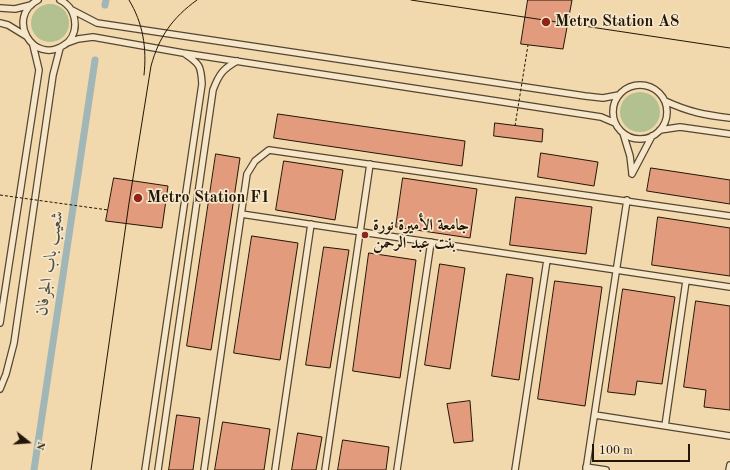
<!DOCTYPE html>
<html>
<head>
<meta charset="utf-8">
<style>
	body { margin:0 }
	#map { position:relative; width:730px; height:470px; overflow:hidden; background:#f1d8ad; font-family:"Old Standard TT",serif }
	canvas { display:block }
	.north { position:absolute; left:8px; top:422px; width:40px; height:40px; -webkit-text-stroke:3px #f6e6ca; paint-order:stroke; rotate:107deg; font-size:11px; font-weight:700; line-height:16px; text-align:center; color:#211607 }
	.north::after { content:''; display:block; margin:auto; width:14px; height:18px; background:#211607; clip-path:polygon(50% 0,100% 100%,50% 72%,0 100%) }
	.scale { position:absolute; left:592px; top:444px; width:98px; height:18px; box-sizing:border-box; border:2px solid #211607; border-top:0; padding-left:5px; font-size:12px; line-height:14px; white-space:nowrap; color:#211607; -webkit-text-stroke:3px #f6e6ca; paint-order:stroke }
</style>
</head>
<body>
<div id="map">
<canvas width="730" height="470"></canvas>
<div class="north">N</div>
<div class="scale">100 m</div>
</div>
<script>
const ctx = document.querySelector('canvas').getContext('2d');
ctx.lineJoin = 'round';
function paint(path, color) { ctx.fillStyle = color; ctx.fill(path, 'evenodd'); }
function trace(path, color, width, dash) { ctx.strokeStyle = color; ctx.lineWidth = width; ctx.lineCap = dash ? 'butt' : 'round'; ctx.setLineDash(dash || []); ctx.stroke(path); }
function write(font, color, halo, rows, align = 'center') {
  ctx.font = font + ' "Old Standard TT",Amiri,serif'; ctx.lineWidth = 3.5; ctx.setLineDash([]); ctx.textBaseline = 'middle'; ctx.strokeStyle = halo; ctx.fillStyle = color; for (const [text, x, y, turn = 0] of rows) {
    ctx.save(); ctx.translate(x, y); ctx.rotate((+turn || 0) * Math.PI / 180); ctx.textAlign = isNaN(turn) ? turn : align; if (halo) ctx.strokeText(text, 0, 0); ctx.fillText(text, 0, 0); ctx.restore();
  }
}
paint(new Path2D(`
	M31 23a19 19 0 1 1 38 0a19 19 0 1 1-38 0Z
	M620 112a20 20 0 1 1 40 0a20 20 0 1 1-40 0Z`), '#b3c08f');
trace(new Path2D(`
	M105,5L106,0
	M34,470L95,60`), '#a1b6b7', 7);
const building = new Path2D(`
	M528,0H572L563,49L521,44Z
	M278,114L465,141L462,166L274,138Z
	M495,123L543,129L542,142L494,136Z
	M541,153L598,162L594,186L538,177Z
	M216,154L240,158L211,350L187,346Z
	M284,161L343,170L335,220L276,210Z
	M651,168L730,180V204L647,191Z
	M114,178L168,186L162,228L106,221Z
	M403,178L477,189L470,238L396,227Z
	M516,197L592,207L586,254L510,245Z
	M658,217L730,228V276L652,265Z
	M252,236L298,243L280,360L234,353Z
	M324,247L349,250L330,368L306,365Z
	M369,253L416,260L400,378L353,371Z
	M440,264L465,268L450,369L425,365Z
	M507,274L533,278L519,380L492,376Z
	M555,281L602,287L585,406L538,399Z
	M623,289L675,297L662,384L637,381L635,395L608,392Z
	M696,301L730,306V410L704,407L706,390L684,387Z
	M470,401L473,441L454,443L447,404Z
	M177,415L200,418L193,470H169Z
	M223,422L270,429L264,470H215Z
	M298,433L322,437L316,470H292Z
	M343,440L389,447L386,470H338Z`);
paint(building, '#e29c7d');
trace(building, '#211607', 1);
const street = new Path2D(`
	M38,0C5,17 33,66 64,45C71,41 75,33 75,25C75,13 70,5 60,0
	M0,8L15,9L31,5
	M72,10L97,23L585,96L603,98L619,95
	M0,23L8,25L26,36
	M67,43L78,39L93,37L183,53L601,117L615,123
	M613 112a27 27 0 1 1 54 0a27 27 0 1 1-54 0Z
	M665,101C689,112 704,115 730,118
	M660,130L680,127L730,134
	M623,133L630,156L632,173
	M632,174L652,136
	M241,214L730,287
	M0,323L39,70L33,45
	M0,389L6,374L14,343L53,75L60,48
	M595,415L730,436
	M665,426L686,281
	M586,467L606,470
	M145,470L202,84C201,66 200,64 185,54
	M158,470L213,90C219,74 223,69 237,61
	M204,470L247,174L255,161L269,150L730,216
	M275,470L311,224
	M325,470L370,164
	M397,470L431,242
	M515,470L547,260
	M586,470L627,200
	M729,470L730,465`);
trace(street, '#554630', 8);
trace(street, '#f6e6ca', 5.5);
trace(new Path2D(`
	M129,0C143,23 147,48 144,75
	M411,0L730,48
	M91,470L129,203L151,66C159,37 172,18 197,0`), '#211607', 1);
trace(new Path2D(`
	M515,126L528,45
	M0,195L108,210`), '#211607', 1, [3, 2]);
for (const [x, y, r, color] of [
	[546,22,5,"#8f2418"],
	[138,198,5,"#8f2418"],
	[365,235,4,"#8f2418"]
]) { const dot = new Path2D(); dot.arc(x, y, r, 0, 2 * Math.PI); ctx.fillStyle = color; ctx.fill(dot); trace(dot, '#f6e6ca', 1.5); }
write('bold 16px', '#211607', '#f6e6ca', [
	["Metro Station A8",555,22],
	["Metro Station F1",147,198],
	["جامعة الأميرة نورة",373,226],
	["بنت عبد الرحمن",373,244]
], 'left');
write('italic 17px', '#4e4e45', '#f6e6ca', [
	["شعيب باب الجرفان",50,263,-81]
]);
</script>
</body>
</html>
